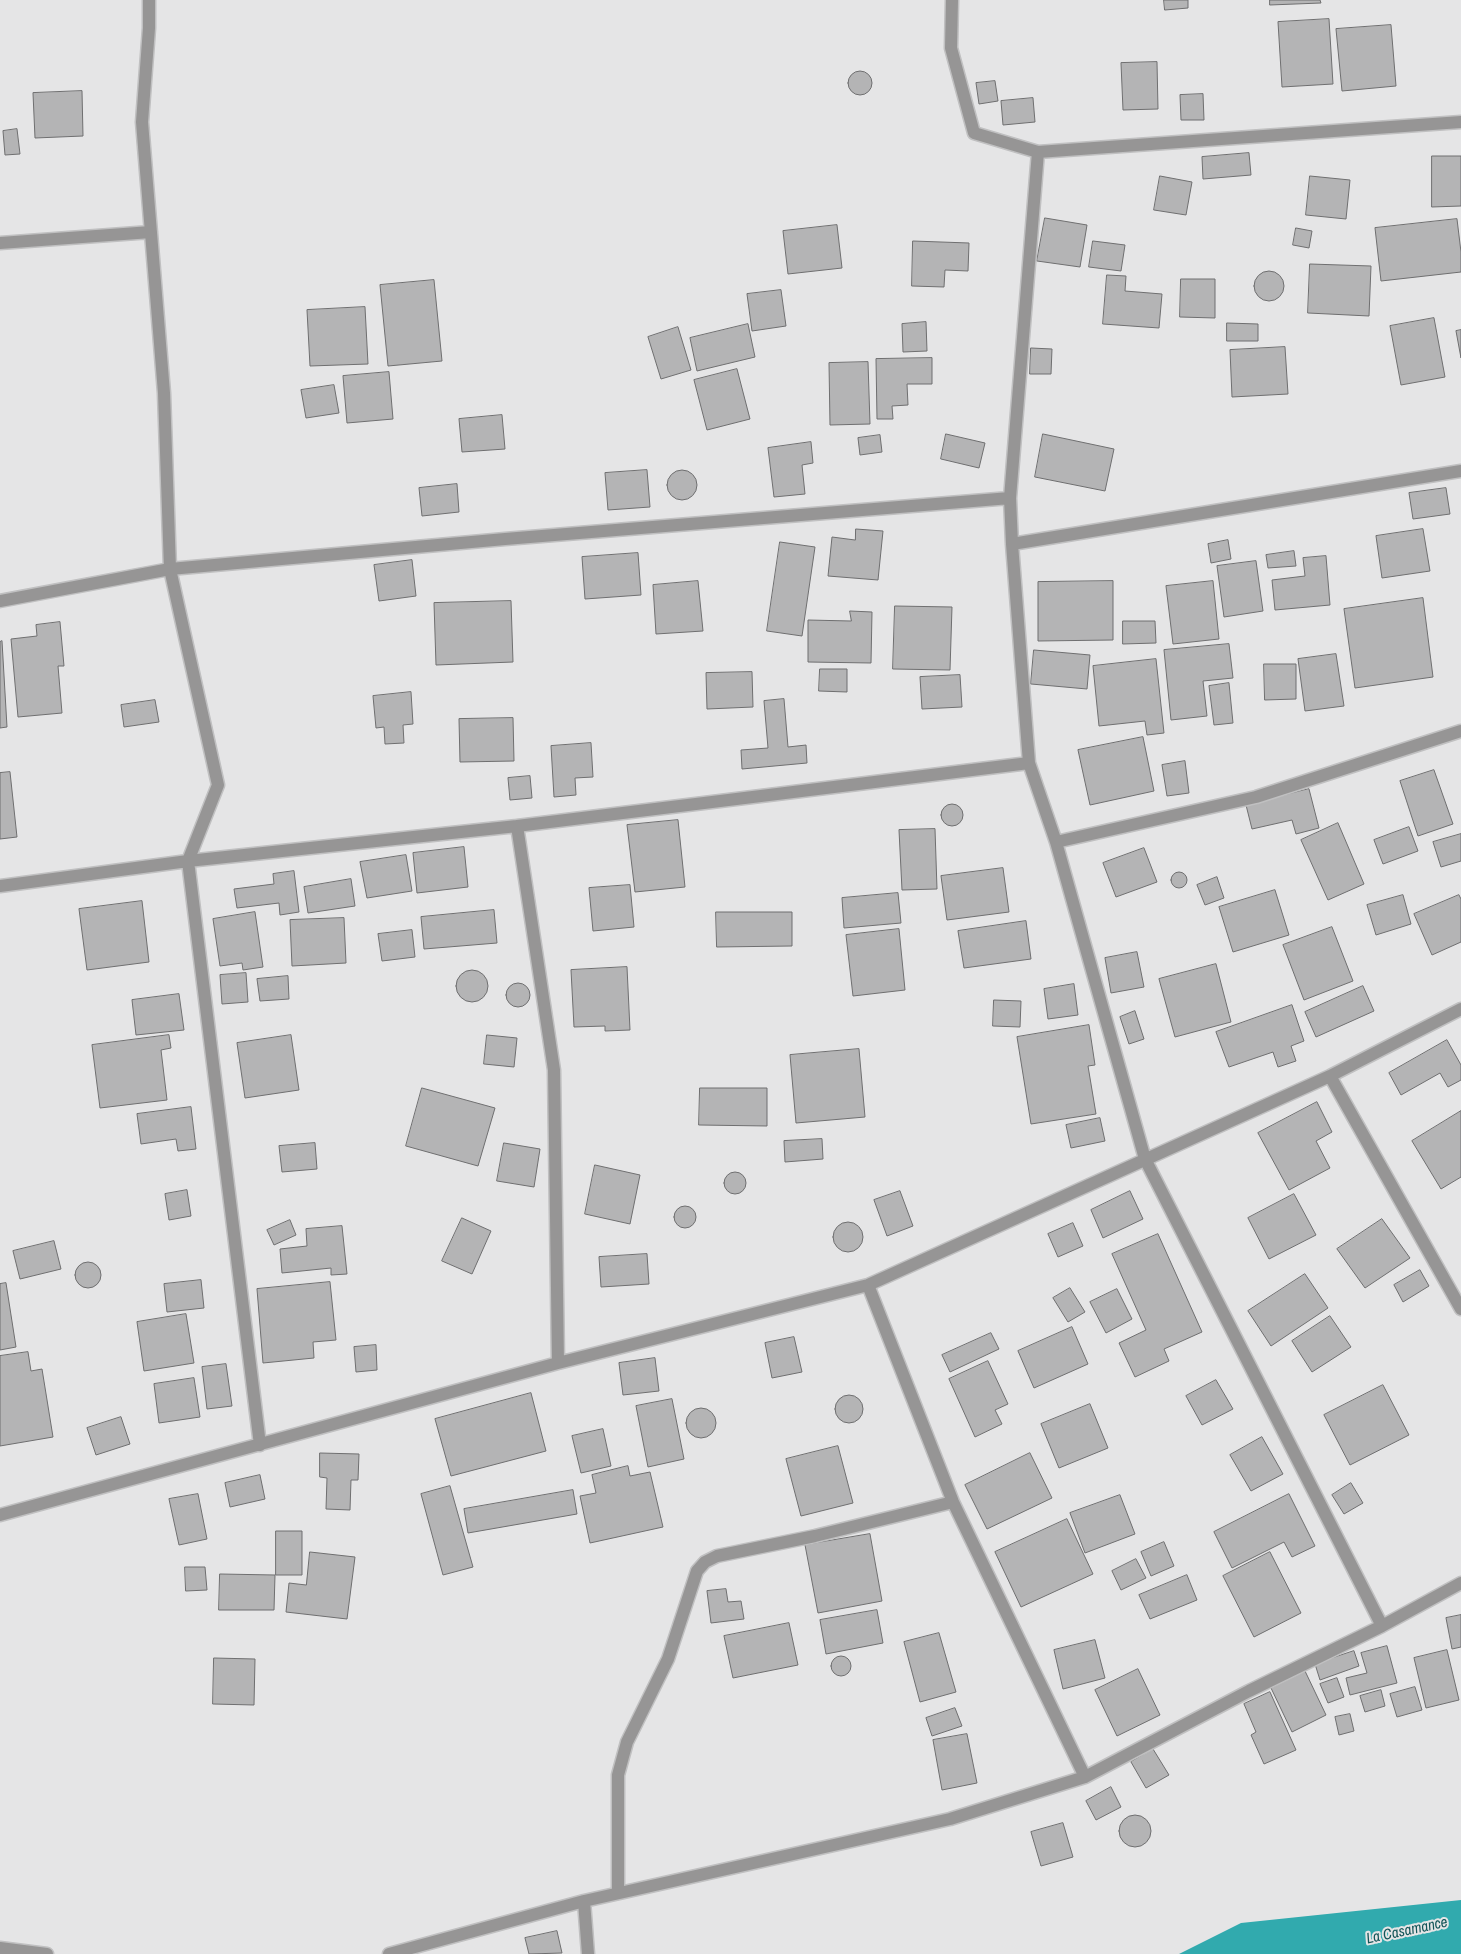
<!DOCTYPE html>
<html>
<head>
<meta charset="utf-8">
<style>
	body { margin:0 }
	canvas { display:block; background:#e5e5e6 }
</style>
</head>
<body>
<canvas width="1461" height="1954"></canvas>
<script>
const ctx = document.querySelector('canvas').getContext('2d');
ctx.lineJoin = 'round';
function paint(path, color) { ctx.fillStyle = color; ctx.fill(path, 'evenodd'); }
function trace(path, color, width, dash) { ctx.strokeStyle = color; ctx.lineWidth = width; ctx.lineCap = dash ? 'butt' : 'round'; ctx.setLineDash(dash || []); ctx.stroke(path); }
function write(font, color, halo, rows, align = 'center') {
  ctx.font = font + ' "Archivo Narrow",sans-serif'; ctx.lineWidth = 4; ctx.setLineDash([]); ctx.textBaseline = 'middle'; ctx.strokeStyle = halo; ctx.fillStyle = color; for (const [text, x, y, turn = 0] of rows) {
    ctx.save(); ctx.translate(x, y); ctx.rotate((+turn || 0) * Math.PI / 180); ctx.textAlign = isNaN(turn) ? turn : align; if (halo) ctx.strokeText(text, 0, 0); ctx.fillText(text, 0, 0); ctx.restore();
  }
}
paint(new Path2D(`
	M1461,1900V1954H1179L1241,1923Z`), '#31aaae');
const building = new Path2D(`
	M1164,0H1188V8L1165,10Z
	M1270,0H1320L1321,3L1270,5Z
	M1329,19L1333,84L1282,87L1278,22Z
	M1391,25L1396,86L1342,91L1336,29Z
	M1157,62L1158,109L1123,110L1121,63Z
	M848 83a12 12 0 1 1 24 0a12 12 0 1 1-24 0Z
	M995,81L998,101L979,104L976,83Z
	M82,91L83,136L35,138L33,93Z
	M1203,94L1204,120H1181L1180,95Z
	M1033,98L1035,122L1003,125L1001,101Z
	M17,129L20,154L5,155L3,131Z
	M1249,153L1251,175L1203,179L1202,157Z
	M1432,156H1461V206L1432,207Z
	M1160,176L1192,182L1186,215L1154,210Z
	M1310,176L1350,180L1346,219L1306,215Z
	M1045,218L1087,225L1080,267L1037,261Z
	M1457,219L1461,252V272L1381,281L1375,228Z
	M837,225L842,268L788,274L783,231Z
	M1296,228L1312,231L1309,248L1293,245Z
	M913,241L969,243L968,271L945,270L944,287L912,286Z
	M1093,241L1125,245L1121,271L1089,267Z
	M1310,264L1371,266L1369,316L1308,313Z
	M1254 286a15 15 0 1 1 30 0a15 15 0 1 1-30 0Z
	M1107,275L1126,276L1125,291L1162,294L1159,328L1103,324Z
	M1181,279H1215V318L1180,317Z
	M434,280L442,361L388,366L380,285Z
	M781,290L786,326L752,331L747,294Z
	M365,307L368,364L310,366L307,310Z
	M1434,318L1445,377L1401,385L1390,326Z
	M926,322L927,351L903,352L902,324Z
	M1227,323L1258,324V341H1227Z
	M748,324L755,357L697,371L690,338Z
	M678,327L691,370L661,379L648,337Z
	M1461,330V358L1456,331Z
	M1285,347L1288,394L1232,397L1230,350Z
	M1031,348L1052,349L1051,374H1030Z
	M932,358V384H907L908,405L892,406L893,419H877L876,359Z
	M868,362L870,424L830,425L829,363Z
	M737,369L750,419L707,430L694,380Z
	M389,372L393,419L347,423L343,376Z
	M334,385L339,413L306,418L301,390Z
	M502,415L505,449L462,452L459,419Z
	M946,434L985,443L979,468L941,459Z
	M1043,434L1114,449L1105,491L1035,477Z
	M880,435L882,452L860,455L858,438Z
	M811,442L813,463L802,465L805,494L774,497L768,448Z
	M667 485a15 15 0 1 1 30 0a15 15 0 1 1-30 0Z
	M647,470L650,507L608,510L605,473Z
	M457,484L459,512L422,516L419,488Z
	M1446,488L1450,514L1413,519L1409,493Z
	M856,529L883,531L878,580L828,576L832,537L855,540Z
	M1423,529L1430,571L1382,578L1376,536Z
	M1228,540L1231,559L1211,563L1208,544Z
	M780,542L815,547L802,636L767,631Z
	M1294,551L1296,566L1268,568L1266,555Z
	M638,553L641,595L585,599L582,557Z
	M1326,556L1330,605L1275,610L1272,580L1305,576L1303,558Z
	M412,560L416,596L379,601L374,565Z
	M1256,561L1263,611L1224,617L1217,566Z
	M698,581L703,631L656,634L653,585Z
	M1113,581V640L1038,641V582Z
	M1213,581L1219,639L1173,644L1166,586Z
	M1423,598L1433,677L1355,688L1344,609Z
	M511,601L513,662L436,665L434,603Z
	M895,606L952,607L950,670L893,669Z
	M850,611L872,612L871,663L808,662V620L851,621Z
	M1123,621H1155L1156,643L1123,644Z
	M60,622L64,666H58L62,713L18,717L11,639L37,636L36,625Z
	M2,641L7,727L0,728V642Z
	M1229,644L1233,678L1203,681L1207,716L1171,720L1164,650Z
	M1034,650L1090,655L1087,689L1031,684Z
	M1336,654L1344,706L1305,711L1298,659Z
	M1156,659L1164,733L1147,735L1145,721L1099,726L1093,666Z
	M1264,664H1296V699L1265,700Z
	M820,669H847V692L819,691Z
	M752,672L753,707L707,709L706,673Z
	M960,675L962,707L922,709L920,677Z
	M1229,683L1233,723L1214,725L1209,686Z
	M411,692L413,724L403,725L404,743L385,744L384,727L376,728L373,696Z
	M784,699L788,747L806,745L807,763L742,769L741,750L768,748L764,701Z
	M155,700L159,722L124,727L121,705Z
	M513,718L514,761L460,762L459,719Z
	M1143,737L1154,791L1090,805L1078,750Z
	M591,743L593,777L575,778L576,795L554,797L551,746Z
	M1185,761L1189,793L1167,796L1162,765Z
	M1434,770L1453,824L1418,836L1400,781Z
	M10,772L17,837L0,839V773Z
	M530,776L532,798L510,800L508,778Z
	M1309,789L1319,828L1296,834L1292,820L1252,829L1246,805Z
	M941 815a11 11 0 1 1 22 0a11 11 0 1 1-22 0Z
	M678,820L685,887L635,892L627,825Z
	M1338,823L1364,884L1328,900L1301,840Z
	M1409,827L1418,851L1383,864L1374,840Z
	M935,829L937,889L902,890L899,830Z
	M1461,834V861L1441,867L1433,842Z
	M464,847L468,887L417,893L413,853Z
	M1144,848L1157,882L1116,897L1103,863Z
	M406,855L412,891L367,898L360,862Z
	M1003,868L1009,912L947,920L941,876Z
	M294,871L299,912L280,915L279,903L237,908L234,889L274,884L273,874Z
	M1171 880a8 8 0 1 1 16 0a8 8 0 1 1-16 0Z
	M1217,877L1224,898L1205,905L1197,885Z
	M351,879L355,906L308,913L304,887Z
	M630,885L634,927L593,931L589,888Z
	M1275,890L1289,935L1233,952L1219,907Z
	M898,893L901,923L844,928L842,898Z
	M1403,895L1411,924L1376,935L1367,905Z
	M1459,895L1461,899V942L1432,955L1414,914Z
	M142,901L149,962L87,970L79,909Z
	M494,910L497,943L424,949L421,917Z
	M255,912L263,967L243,970L242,963L220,966L213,919Z
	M716,912H792V946L717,947Z
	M344,918L346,963L292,966L290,920Z
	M1026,921L1031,959L964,968L958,931Z
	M1332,927L1353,981L1304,1000L1283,945Z
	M899,929L905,990L853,996L846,935Z
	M412,930L415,957L382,961L378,934Z
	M1137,952L1144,987L1111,993L1105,958Z
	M1216,964L1231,1022L1175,1037L1159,979Z
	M627,967L630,1030L605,1031V1026L574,1027L571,970Z
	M456 986a16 16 0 1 1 32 0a16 16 0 1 1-32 0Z
	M246,973L248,1002L222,1004L220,975Z
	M288,976L289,999L260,1001L257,979Z
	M506 995a12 12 0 1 1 24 0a12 12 0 1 1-24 0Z
	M1074,984L1078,1015L1048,1019L1044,989Z
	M1363,986L1374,1011L1316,1037L1305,1012Z
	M179,994L184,1030L136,1035L132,1000Z
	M994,1000L1021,1001L1020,1027L993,1026Z
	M1292,1005L1304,1041L1291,1046L1296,1061L1278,1067L1273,1052L1229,1067L1216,1032Z
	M1135,1011L1144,1039L1129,1044L1120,1017Z
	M1089,1025L1095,1065L1088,1066L1096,1114L1031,1124L1017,1037Z
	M169,1035L171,1048L161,1050L167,1100L100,1108L92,1045Z
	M291,1035L299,1090L245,1098L237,1043Z
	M487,1035L517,1038L514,1067L484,1064Z
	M1447,1040L1461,1065V1080L1448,1087L1440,1073L1401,1095L1389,1073Z
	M859,1049L865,1117L796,1123L790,1055Z
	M422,1088L495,1108L478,1166L406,1146Z
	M700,1088H767V1126L699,1125Z
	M1317,1102L1332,1132L1316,1141L1330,1168L1289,1190L1258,1133Z
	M191,1107L196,1149L178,1151L176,1139L141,1144L137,1114Z
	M1461,1111V1177L1441,1189L1412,1141Z
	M1100,1118L1105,1141L1071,1148L1066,1125Z
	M822,1139L823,1159L785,1162L784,1141Z
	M315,1143L317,1169L282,1172L279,1146Z
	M504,1143L540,1149L534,1187L497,1181Z
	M595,1165L640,1175L630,1224L585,1214Z
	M724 1183a11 11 0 1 1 22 0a11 11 0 1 1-22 0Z
	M187,1190L191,1216L169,1220L165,1194Z
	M900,1191L913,1226L887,1236L874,1200Z
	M1130,1191L1143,1219L1103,1238L1091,1210Z
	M1294,1194L1316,1235L1269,1259L1248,1218Z
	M674 1217a11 11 0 1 1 22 0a11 11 0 1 1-22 0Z
	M462,1218L491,1231L472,1274L442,1261Z
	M1382,1219L1410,1258L1365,1288L1337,1249Z
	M290,1220L296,1235L274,1245L267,1230Z
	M833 1237a15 15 0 1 1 30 0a15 15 0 1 1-30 0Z
	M1073,1223L1083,1246L1058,1257L1048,1234Z
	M342,1226L347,1274L331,1275V1268L282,1273L280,1249L307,1246L306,1229Z
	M1158,1234L1202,1332L1164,1349L1169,1361L1135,1377L1119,1343L1146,1330L1112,1254Z
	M54,1241L61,1269L20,1279L13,1251Z
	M647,1254L649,1284L601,1287L599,1257Z
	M75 1275a13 13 0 1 1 26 0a13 13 0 1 1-26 0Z
	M1420,1270L1429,1286L1403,1302L1394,1285Z
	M1305,1274L1328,1308L1271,1346L1248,1311Z
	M201,1280L204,1308L167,1312L164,1284Z
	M330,1282L336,1340L313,1342L314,1358L263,1363L257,1289Z
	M6,1283L16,1347L0,1350V1284Z
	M1070,1288L1085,1312L1068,1322L1053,1298Z
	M1117,1289L1132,1319L1106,1333L1090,1302Z
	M186,1314L194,1363L144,1371L137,1322Z
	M1330,1316L1351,1347L1312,1372L1292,1341Z
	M1072,1327L1088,1364L1034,1388L1018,1351Z
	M991,1333L999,1349L950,1372L942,1355Z
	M794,1337L802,1372L772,1378L765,1343Z
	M376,1345L377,1370L356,1372L354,1347Z
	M28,1352L31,1371L42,1369L53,1437L0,1446V1356Z
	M655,1358L659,1391L623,1395L619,1363Z
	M988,1361L1008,1404L995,1410L1002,1424L975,1437L949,1379Z
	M226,1364L232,1406L207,1409L202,1367Z
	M194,1378L200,1417L159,1423L154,1384Z
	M1216,1380L1233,1409L1202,1425L1186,1396Z
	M1383,1385L1409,1435L1350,1465L1324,1415Z
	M531,1393L546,1451L451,1476L435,1419Z
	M835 1409a14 14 0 1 1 28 0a14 14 0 1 1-28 0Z
	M672,1399L684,1459L648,1467L636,1406Z
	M1090,1404L1108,1448L1059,1468L1041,1424Z
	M686 1423a15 15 0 1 1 30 0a15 15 0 1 1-30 0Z
	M121,1417L130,1444L96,1455L87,1428Z
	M603,1429L611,1466L581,1473L572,1436Z
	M1262,1437L1283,1474L1251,1491L1230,1455Z
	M838,1446L853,1503L801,1516L786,1459Z
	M320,1453L359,1454L358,1480H351L350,1510L326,1509L327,1478L320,1477Z
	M1030,1453L1052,1498L987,1529L965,1485Z
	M628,1466L630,1476L650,1472L663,1527L590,1543L580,1496L596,1493L592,1475Z
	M260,1475L265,1499L230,1507L225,1483Z
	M1351,1483L1363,1503L1344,1514L1332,1495Z
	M450,1486L473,1567L443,1575L421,1494Z
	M573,1490L577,1514L468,1533L464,1509Z
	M198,1494L207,1539L179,1545L169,1499Z
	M1289,1494L1315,1546L1292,1557L1284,1542L1232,1568L1214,1532Z
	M1120,1495L1135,1534L1085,1553L1070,1513Z
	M1067,1519L1093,1574L1021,1607L995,1552Z
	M276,1531H302V1575H276Z
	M870,1534L882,1601L818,1613L805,1545Z
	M1164,1542L1174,1566L1151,1576L1141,1552Z
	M310,1552L355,1557L347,1619L286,1612L289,1583L306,1585Z
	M1270,1552L1301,1613L1254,1637L1223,1576Z
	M1136,1559L1146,1578L1121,1590L1112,1571Z
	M185,1567H205L207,1590L186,1591Z
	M220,1574L275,1575L274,1610H219Z
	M1187,1575L1197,1600L1150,1619L1139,1595Z
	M726,1589L728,1602L741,1601L744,1619L711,1623L707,1591Z
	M877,1610L883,1643L826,1654L820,1620Z
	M1461,1615V1647L1452,1649L1446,1618Z
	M789,1623L798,1665L733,1678L724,1636Z
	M939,1633L956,1692L920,1702L904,1642Z
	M1095,1640L1105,1678L1063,1689L1054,1650Z
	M1387,1646L1397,1683L1350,1695L1346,1678L1367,1673L1361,1653Z
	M1447,1650L1459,1700L1426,1708L1414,1658Z
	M1354,1651L1359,1666L1320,1680L1315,1664Z
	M831 1666a10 10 0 1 1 20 0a10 10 0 1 1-20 0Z
	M214,1658L255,1659L254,1705L213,1704Z
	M1138,1669L1160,1715L1117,1736L1095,1690Z
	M1305,1671L1326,1715L1292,1732L1271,1688Z
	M1337,1678L1344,1697L1328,1703L1320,1684Z
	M1415,1687L1422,1710L1397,1717L1390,1694Z
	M1381,1690L1385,1706L1365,1712L1360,1696Z
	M1270,1692L1296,1750L1264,1764L1251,1735L1256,1732L1244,1704Z
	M955,1708L962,1726L932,1736L926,1718Z
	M1350,1714L1354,1731L1339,1735L1335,1717Z
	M967,1734L977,1783L942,1790L933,1740Z
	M1153,1749L1169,1775L1146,1788L1131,1762Z
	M1111,1787L1121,1807L1096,1820L1086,1801Z
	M1119 1831a16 16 0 1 1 32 0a16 16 0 1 1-32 0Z
	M1063,1823L1073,1857L1041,1866L1031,1832Z
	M557,1931L562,1953L529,1954L525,1938Z`);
paint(building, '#b4b4b5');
trace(building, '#6f6f70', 1);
const minor = new Path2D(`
	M149,0V28L142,122L164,393L170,569L218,785L188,861L260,1445
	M952,0L951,48L974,133L1038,152L1461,122
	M1038,152L1010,498L1012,544L1029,763L1056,842L1145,1159L1382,1626
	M0,243L151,232
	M1012,544L1461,471
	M0,601L170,569L505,539L1010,498
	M517,826L554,1070L558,1363
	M1056,842L1256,797L1461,731
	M0,886L188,861L517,826L1029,763
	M1330,1076L1461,1309
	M868,1285L953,1502L1085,1777
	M0,1515L558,1363L868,1285L1330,1076L1461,1009
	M618,1893V1775L627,1742L668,1659L697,1571L705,1562L717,1556L815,1536L953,1502
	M584,1901L588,1954
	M0,1948L47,1954
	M389,1954L584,1901L950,1819L1085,1777L1249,1691L1382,1626L1461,1583`);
trace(minor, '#c0c0c1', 15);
trace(minor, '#969595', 12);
write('italic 15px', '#135558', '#e5e5e6', [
	["La Casamance",1407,1931,-12]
]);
</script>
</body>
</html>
